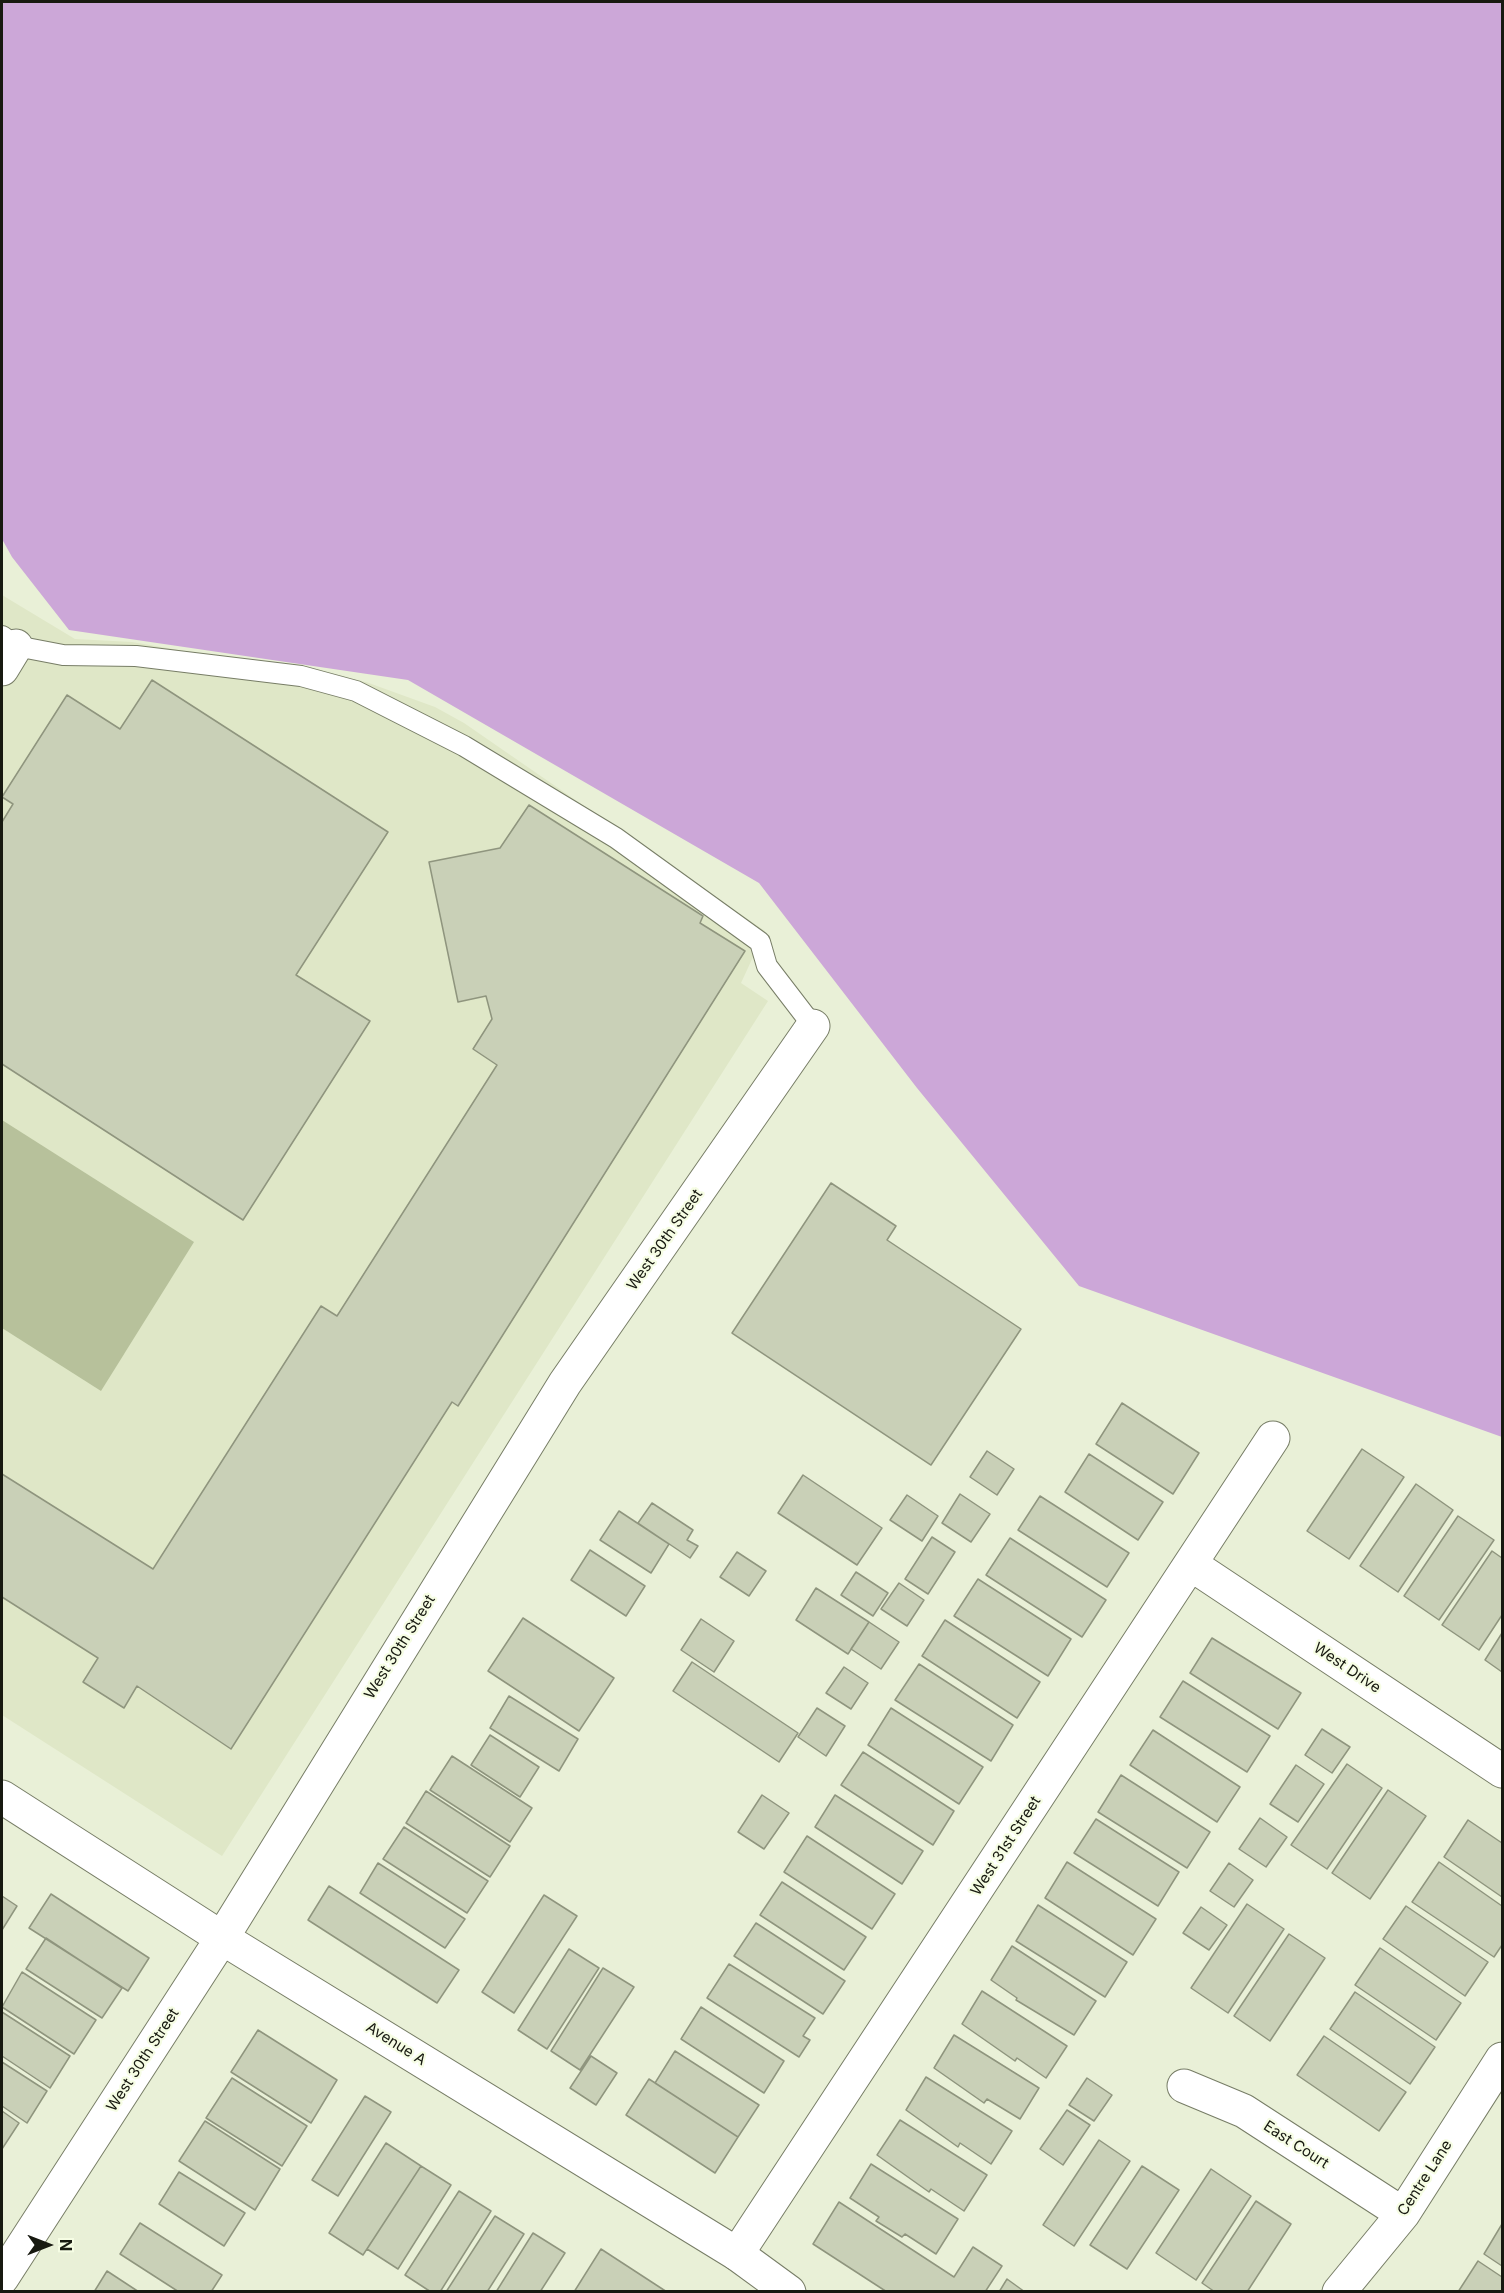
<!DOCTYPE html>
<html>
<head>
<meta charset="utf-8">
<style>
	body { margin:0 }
	#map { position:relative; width:1504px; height:2293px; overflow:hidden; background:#e9f0d7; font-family:Inter,sans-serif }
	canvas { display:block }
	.frame { position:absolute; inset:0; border:3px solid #171910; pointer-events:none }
	.north { position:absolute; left:18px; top:2215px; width:60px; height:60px; -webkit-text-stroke:4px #f6fde4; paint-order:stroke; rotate:90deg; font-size:16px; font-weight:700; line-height:24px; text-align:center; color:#171910 }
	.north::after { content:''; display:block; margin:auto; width:21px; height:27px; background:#171910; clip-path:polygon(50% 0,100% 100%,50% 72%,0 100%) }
</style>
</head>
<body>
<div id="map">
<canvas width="1504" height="2293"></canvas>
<div class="frame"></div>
<div class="north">N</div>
</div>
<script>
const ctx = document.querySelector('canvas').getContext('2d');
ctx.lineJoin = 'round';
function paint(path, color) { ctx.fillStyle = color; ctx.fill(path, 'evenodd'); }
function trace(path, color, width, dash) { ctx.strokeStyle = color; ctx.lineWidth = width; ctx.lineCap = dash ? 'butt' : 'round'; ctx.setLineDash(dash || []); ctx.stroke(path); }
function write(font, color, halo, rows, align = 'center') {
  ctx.font = font + ' Inter,sans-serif'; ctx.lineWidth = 4.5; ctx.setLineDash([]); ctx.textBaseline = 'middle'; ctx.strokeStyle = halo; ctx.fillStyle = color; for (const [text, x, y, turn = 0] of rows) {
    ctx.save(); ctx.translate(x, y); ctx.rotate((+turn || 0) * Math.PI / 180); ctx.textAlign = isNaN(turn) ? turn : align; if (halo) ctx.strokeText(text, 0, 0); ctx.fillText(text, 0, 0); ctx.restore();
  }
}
paint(new Path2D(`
	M2,595L75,639L132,642L366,682L435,707L464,723L765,931L741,983L768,1001L222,1856L2,1715Z`), '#dfe7c7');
paint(new Path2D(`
	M2,1120L194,1242L101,1391L2,1328Z`), '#b7c19b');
paint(new Path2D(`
	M2,2H1502V1437L1079,1286L917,1088L759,883L408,680L69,630L12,557L2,539Z`), '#cca7d8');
const building = new Path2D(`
	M152,680L388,832L296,975L370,1021L243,1220L2,1064V822L13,804L2,797L67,695L120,729Z
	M529,805L703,916L700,923L745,951L458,1406L452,1402L231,1749L137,1686L124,1708L83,1682L98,1658L2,1597V1474L153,1569L321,1306L337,1316L497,1065L473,1049L492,1019L486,996L458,1002L429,862L500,848Z
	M831,1183L896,1226L887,1240L1021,1329L931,1465L732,1333Z
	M1122,1403L1199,1453L1173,1494L1096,1444Z
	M1362,1449L1404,1477L1349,1559L1307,1531Z
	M987,1451L1014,1469L997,1495L970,1477Z
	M1089,1454L1163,1502L1138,1540L1065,1492Z
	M803,1475L882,1528L857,1565L778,1513Z
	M1416,1484L1453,1510L1398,1592L1360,1566Z
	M960,1494L990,1514L971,1542L942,1523Z
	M907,1495L938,1516L922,1541L890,1520Z
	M1040,1496L1129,1553L1107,1587L1018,1530Z
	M652,1503L693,1530L687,1540L698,1546L690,1558L638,1523Z
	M619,1511L669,1544L651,1573L600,1540Z
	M1458,1516L1494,1540L1439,1620L1404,1596Z
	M932,1537L955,1552L928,1594L905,1579Z
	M1010,1538L1106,1600L1082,1637L986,1575Z
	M590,1550L645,1586L626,1616L571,1580Z
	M1492,1551L1502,1558V1615L1479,1650L1442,1625Z
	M737,1552L766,1571L749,1596L720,1577Z
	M856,1572L888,1593L873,1616L841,1595Z
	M978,1579L1071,1639L1048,1676L954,1616Z
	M899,1583L924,1600L907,1626L881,1609Z
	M816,1588L869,1622L848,1654L796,1620Z
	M523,1618L614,1678L579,1731L488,1671Z
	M701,1619L734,1641L714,1672L681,1650Z
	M945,1620L1040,1682L1017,1718L922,1656Z
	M869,1622L899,1642L881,1669L851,1649Z
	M1502,1633V1672L1485,1660Z
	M1212,1638L1301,1693L1278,1729L1190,1673Z
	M692,1662L798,1733L779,1762L673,1691Z
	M919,1664L1013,1725L991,1761L895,1700Z
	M844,1667L868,1683L851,1709L826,1693Z
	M1183,1681L1270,1736L1247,1772L1160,1717Z
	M509,1696L578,1739L559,1771L490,1728Z
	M817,1708L845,1726L826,1756L798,1737Z
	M891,1708L983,1767L959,1804L868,1745Z
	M1322,1729L1350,1747L1332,1773L1305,1755Z
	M1153,1730L1240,1787L1217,1822L1130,1765Z
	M490,1735L539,1767L520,1797L471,1765Z
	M863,1752L954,1811L933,1845L841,1785Z
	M452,1756L532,1808L510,1842L430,1790Z
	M1347,1764L1382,1788L1327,1869L1291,1845Z
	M1296,1765L1324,1784L1298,1822L1270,1804Z
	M1121,1775L1210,1832L1187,1868L1098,1812Z
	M1388,1790L1426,1816L1370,1899L1332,1873Z
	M426,1791L510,1846L490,1877L406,1823Z
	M762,1795L789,1813L764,1849L738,1832Z
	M835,1795L923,1851L902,1884L815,1827Z
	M1260,1818L1287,1837L1266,1867L1239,1849Z
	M1096,1819L1179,1872L1158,1906L1074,1853Z
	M1468,1820L1502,1843V1897L1444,1857Z
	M404,1827L488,1881L467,1913L383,1859Z
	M807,1836L895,1894L872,1929L784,1872Z
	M1067,1862L1156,1919L1133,1955L1045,1898Z
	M1439,1862L1502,1906V1945L1494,1957L1412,1902Z
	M378,1863L465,1919L445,1948L360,1893Z
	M1229,1863L1253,1880L1234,1907L1210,1891Z
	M782,1882L866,1937L844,1970L760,1915Z
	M329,1886L459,1970L437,2003L308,1920Z
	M51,1894L149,1958L128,1991L29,1928Z
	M544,1895L577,1916L514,2013L482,1992Z
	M2,1896L17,1906L2,1930Z
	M1247,1904L1284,1929L1228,2013L1191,1988Z
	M1038,1905L1127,1962L1105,1997L1016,1941Z
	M1406,1906L1488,1962L1465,1996L1383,1939Z
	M1201,1907L1227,1925L1209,1950L1183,1933Z
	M756,1923L845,1981L823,2014L734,1956Z
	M1289,1934L1325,1958L1270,2041L1234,2016Z
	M46,1938L122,1988L102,2018L26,1969Z
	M1012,1946L1096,2001L1074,2035L1016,2000L1017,1998L991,1980Z
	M1380,1948L1461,2003L1436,2040L1355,1985Z
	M569,1949L599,1968L547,2049L518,2030Z
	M729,1964L815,2018L803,2036L810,2040L799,2057L707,1998Z
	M603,1968L634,1987L580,2070L551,2051Z
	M22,1972L96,2020L74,2054L2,2007Z
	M982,1991L1067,2046L1046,2078L1017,2058L1015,2061L962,2024Z
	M1355,1992L1435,2047L1410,2084L1330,2029Z
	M701,2007L784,2061L764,2093L681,2039Z
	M2,2012L70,2056L50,2088L2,2056Z
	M258,2030L337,2080L311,2123L231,2072Z
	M954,2035L1039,2088L1020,2119L987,2099L984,2103L934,2068Z
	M1324,2036L1406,2092L1379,2131L1297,2075Z
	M675,2051L759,2105L738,2137L655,2083Z
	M591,2056L617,2073L596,2105L570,2088Z
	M2,2062L47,2091L27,2123L2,2106Z
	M926,2077L1012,2131L991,2164L960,2143L958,2147L906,2110Z
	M232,2078L307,2126L282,2166L206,2118Z
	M1087,2078L1112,2095L1094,2121L1069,2105Z
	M649,2079L738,2137L715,2173L626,2115Z
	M365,2096L391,2112L338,2196L312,2180Z
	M1067,2110L1090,2125L1063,2165L1040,2149Z
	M2,2111L19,2123L2,2149Z
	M900,2120L987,2175L964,2211L931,2189L929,2192L877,2155Z
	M205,2121L280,2169L255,2210L179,2161Z
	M1099,2140L1130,2161L1074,2246L1043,2225Z
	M386,2143L421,2166L363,2255L329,2233Z
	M871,2164L958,2219L936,2254L905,2234L902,2237L876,2221L879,2217L850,2198Z
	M421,2166L451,2185L398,2269L367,2249Z
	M1142,2166L1179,2190L1127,2269L1090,2245Z
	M1211,2169L1251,2196L1196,2280L1156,2253Z
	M179,2172L245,2213L224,2246L159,2204Z
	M459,2191L491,2211L440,2292H431L405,2275Z
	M1256,2201L1291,2224L1247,2292H1215L1202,2283Z
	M839,2202L954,2277L973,2247L1002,2266L985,2292H887L813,2244Z
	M495,2216L524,2234L487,2292H446Z
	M140,2223L222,2275L211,2292H179L120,2254Z
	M1502,2224V2266L1484,2254Z
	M533,2233L565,2253L540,2292H496Z
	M601,2249L667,2292H574Z
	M1478,2261L1502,2277V2292H1458Z
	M107,2271L139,2292H94Z
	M1007,2279L1025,2292H999Z`);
paint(building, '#c9d0b7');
trace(building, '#8f957e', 1.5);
const service = new Path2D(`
	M2,636L16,646L63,655L136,656L301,676L356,691L464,746L616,838L760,942L767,966L813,1026`);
const minor = new Path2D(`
	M2,669L16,646
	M1192,1565L1502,1771
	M222,1938L565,1383L813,1026
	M1184,2086L1244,2111L1403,2214
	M737,2254L1273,1438
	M1339,2292L1403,2214L1502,2059`);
const tertiary = new Path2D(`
	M2,1797L222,1938L737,2254L789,2292
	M2,2278L222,1938`);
trace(service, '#777d66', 22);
trace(minor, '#777d66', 35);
trace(tertiary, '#777d66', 35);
trace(service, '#fff', 20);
trace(minor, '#fff', 33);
trace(tertiary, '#fff', 33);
write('15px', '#171910', '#f6fde4', [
	["West 30th Street",665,1240,-55],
	["West 30th Street",400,1647,-58],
	["West Drive",1347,1668,34],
	["West 31st Street",1006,1846,-57],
	["Avenue A",396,2044,32],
	["West 30th Street",143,2060,-57],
	["East Court",1296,2145,33],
	["Centre Lane",1425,2178,-57]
]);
</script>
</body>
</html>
